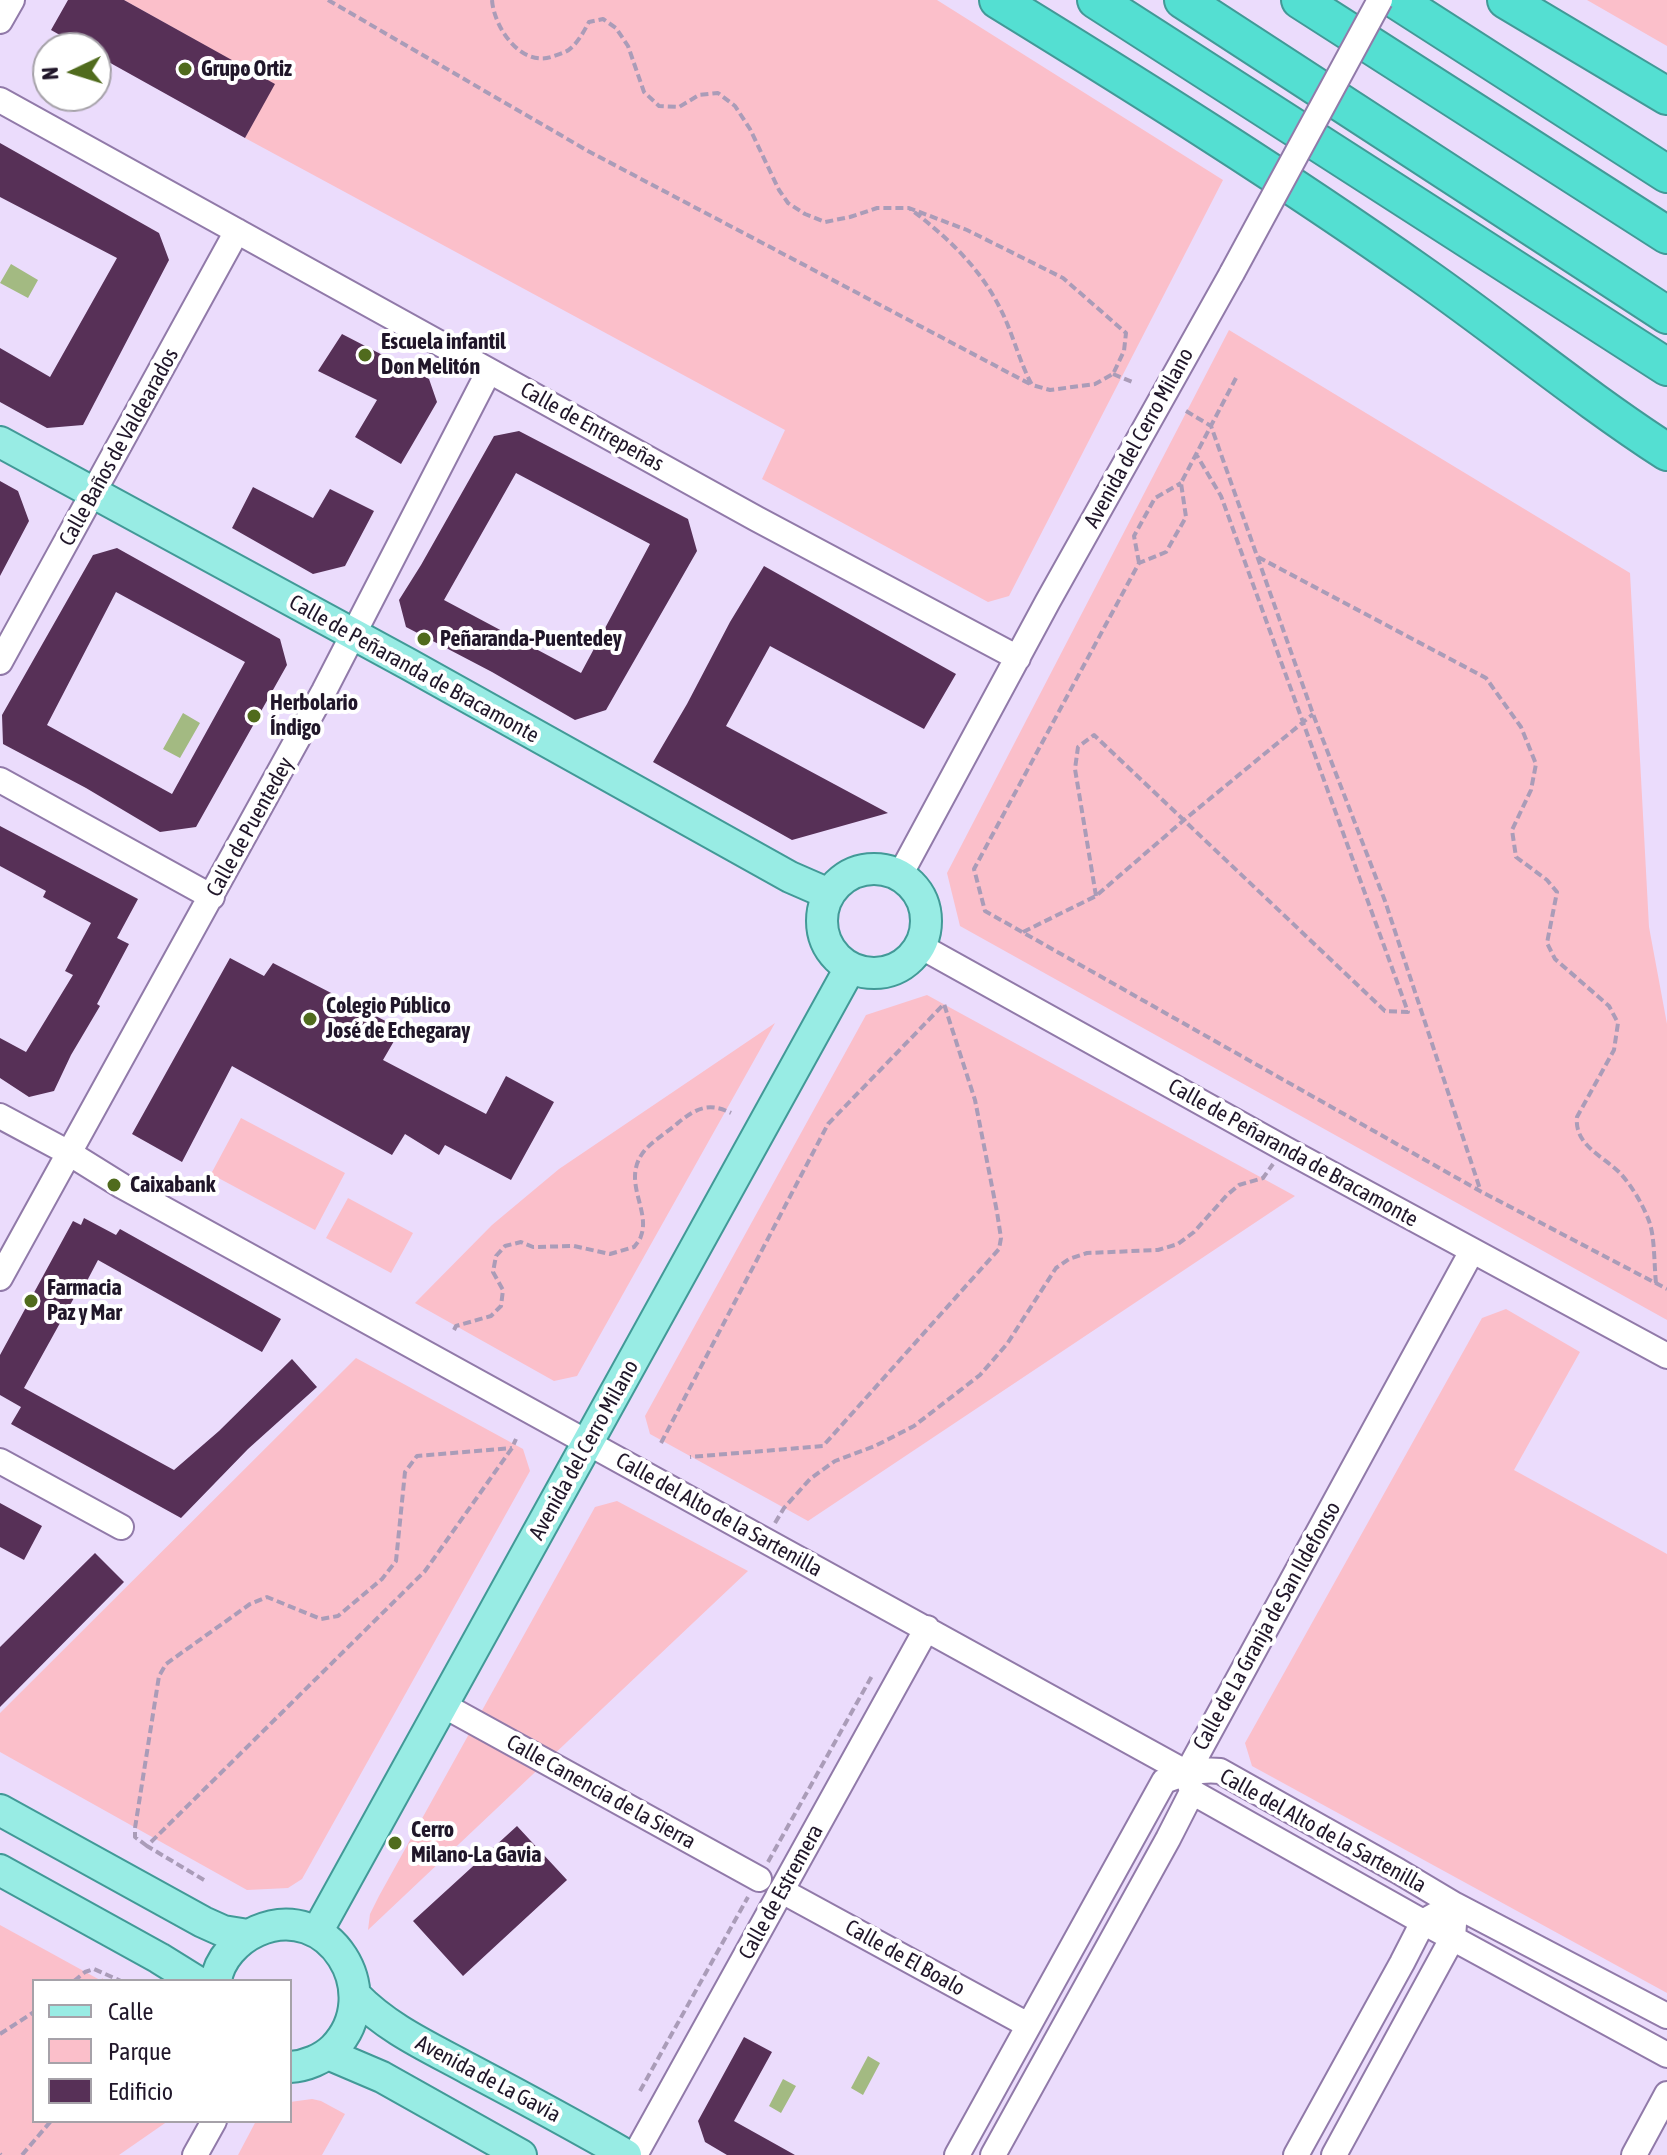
<!DOCTYPE html>
<html>
<head>
<meta charset="utf-8">
<style>
	body { margin:0 }
	#map { position:relative; width:1667px; height:2155px; overflow:hidden; background:#ebdcfc; font-family:"Asap Condensed",sans-serif }
	canvas { display:block }
	.legend { position:absolute; left:32px; top:1979px; width:260px; height:144px; box-sizing:border-box; background:#fff; border:2px solid #a6a2a9; margin:0; padding:10px 14px; list-style:none; font-size:24px; color:#201629 }
	.legend li { display:flex; align-items:center; gap:16px; height:40px }
	.legend b { width:40px; border:2px solid #a6a2a9 }
	.north { position:absolute; left:32px; top:32px; width:80px; height:80px; box-sizing:border-box; background:#fff; border:2px solid #a6a2a9; border-radius:50%; rotate:266deg; font-size:22px; font-weight:700; line-height:32px; text-align:center; color:#201629 }
	.north::after { content:''; display:block; margin:auto; width:28px; height:36px; background:#506b1d; clip-path:polygon(50% 0,100% 100%,50% 72%,0 100%) }
</style>
</head>
<body>
<div id="map">
<canvas width="1667" height="2155"></canvas>
<ul class="legend">
<li><b style="height:10px;background:#98ece4"></b>Calle</li>
<li><b style="height:22px;background:#fbbfca"></b>Parque</li>
<li><b style="height:22px;background:#573057"></b>Edificio</li>
</ul>
<div class="north">N</div>
</div>
<script>
const ctx = document.querySelector('canvas').getContext('2d');
ctx.lineJoin = 'round';
function paint(path, color) { ctx.fillStyle = color; ctx.fill(path, 'evenodd'); }
function trace(path, color, width, dash) { ctx.strokeStyle = color; ctx.lineWidth = width; ctx.lineCap = dash ? 'butt' : 'round'; ctx.setLineDash(dash || []); ctx.stroke(path); }
function write(font, color, halo, rows, align = 'center') {
  ctx.font = font + ' "Asap Condensed",sans-serif'; ctx.lineWidth = 8; ctx.setLineDash([]); ctx.textBaseline = 'middle'; ctx.strokeStyle = halo; ctx.fillStyle = color; for (const [text, x, y, turn = 0] of rows) {
    ctx.save(); ctx.translate(x, y); ctx.rotate((+turn || 0) * Math.PI / 180); ctx.textAlign = isNaN(turn) ? turn : align; if (halo) ctx.strokeText(text, 0, 0); ctx.fillText(text, 0, 0); ctx.restore();
  }
}
paint(new Path2D(`
	M124,0H937L1223,180L1009,596L988,602L762,479L785,430L245,138L274,84Z
	M1587,0H1667V46Z
	M1229,330L1630,573L1649,927L1667,1024V1320L960,926L947,873Z
	M927,995L1295,1196L808,1521L650,1434L645,1416L866,1015Z
	M775,1023L577,1376L554,1381L415,1303L492,1225L559,1169Z
	M241,1118L345,1173L315,1230L211,1174Z
	M348,1198L413,1233L391,1273L326,1238Z
	M1506,1309L1580,1352L1514,1470L1667,1554V1993L1252,1766L1245,1743L1482,1318Z
	M356,1358L523,1449L530,1471L302,1879L288,1888L247,1890L0,1752V1713Z
	M617,1501L748,1571L368,1930L370,1914L379,1896L595,1507Z
	M0,1925L100,1980L103,1978V1981H34V2121H168L119,2155H0Z
	M312,2099L321,2101L345,2114L322,2155H238L256,2121H290V2102Z`), '#fbbfca');
paint(new Path2D(`
	M11,264L38,280L28,298L0,283Z
	M183,713L200,723L180,758L163,749Z
	M868,2056L880,2063L863,2095L851,2088Z
	M783,2079L796,2086L781,2113L769,2106Z`), '#a3ba82');
paint(new Path2D(`
	M68,0H124L275,84L245,138L96,55V48H83L51,30Z
	M0,143L159,233L169,260L83,425L47,428L0,402V348L50,377L117,258L0,197Z
	M342,334L429,379L437,402L401,464L355,437L377,400L318,371Z
	M519,431L688,519L697,551L606,710L575,720L492,672L406,627L399,600L421,565L494,436ZM516,473L650,544L581,673L444,600Z
	M0,481L18,491L29,521L0,576Z
	M253,487L313,518L330,489L374,511L345,566L313,574L232,528Z
	M117,548L280,639L287,665L196,827L160,832L86,788L3,744L2,715L93,555ZM116,592L245,662L172,794L47,725Z
	M764,566L956,674L924,729L770,646L726,726L888,813L792,840L653,762L687,704L730,622Z
	M0,826L138,899L117,938L129,944L97,1004L100,1006L71,1055L54,1091L29,1097L0,1078V1038L26,1052L73,975L65,971L91,923L43,897L46,891L0,866Z
	M230,958L264,976L273,963L401,1029L383,1060L486,1114L506,1076L554,1102L511,1180L445,1145L439,1155L405,1134L392,1155L232,1066L182,1162L132,1134Z
	M84,1218L116,1235L120,1229L281,1319L262,1352L98,1260L78,1298L75,1296L24,1388L174,1470L219,1431L292,1359L317,1387L248,1449L181,1518L11,1424L21,1407L0,1395V1355L73,1221L81,1225Z
	M0,1503L42,1526L24,1560L0,1547Z
	M95,1553L124,1582L0,1707V1647Z
	M517,1826L567,1880L463,1976L413,1921Z
	M744,2037L772,2052L734,2121L795,2155H727L705,2142L698,2121Z`), '#573057');
const minor = new Path2D(`
	M0,21L12,0
	M0,100L757,519L1018,658
	M0,662L237,231
	M0,780L212,897
	M899,877L1048,601L1232,273
	M920,946L1285,1149L1667,1356
	M0,1116L69,1153L122,1186L1187,1773L1192,1792L1423,1922L1667,2055
	M0,1278L324,691L489,371
	M0,1461L121,1527
	M443,1705L759,1879
	M1187,1773L1472,1251
	M782,1891L1028,2025
	M195,2155L214,2121
	M635,2155L927,1628
	M957,2155L1164,1781C1183,1774 1199,1769 1220,1771L1398,1871L1455,1905L1667,2016
	M993,2155L1168,1839L1192,1792
	M1296,2155L1402,1963L1423,1922L1437,1914
	M1334,2155L1453,1937L1454,1924
	M1634,2155L1667,2094`);
const major = new Path2D(`
	M0,442L410,665L790,877L829,894
	M822 921a52 52 0 1 1 104 0a52 52 0 1 1-104 0Z
	M0,1810L203,1922L223,1931L248,1935
	M0,1870L159,1958L196,1981
	M317,1932L850,968
	M216,1981C219,1959 237,1940 257,1931C329,1899 387,1993 334,2048C323,2059 306,2066 290,2067
	M356,1996C388,2029 429,2047 469,2069C522,2097 574,2125 626,2155
	M328,2054L382,2077L521,2155`);
const highway = new Path2D(`
	M998,0C1141,88 1283,177 1421,274C1504,332 1582,397 1667,452
	M1096,0L1667,367
	M1183,0L1667,315
	M1300,0L1667,235
	M1396,0L1667,174
	M1506,0L1667,96`);
trace(minor, '#917aa9', 28);
trace(major, '#429997', 34);
trace(highway, '#429997', 40);
trace(new Path2D(`
	M328,0L588,151L1030,384
	M492,0C494,28 522,69 554,56C560,54 567,52 571,48C579,41 584,31 589,22L603,19L616,28L628,46L644,92L659,106L679,107L699,95L718,93L735,106L750,129L779,190L788,203L805,214L825,222L850,217L877,208H909L967,230L1063,278L1126,333L1124,351L1113,374L1095,384L1050,390L1032,385C1019,361 1013,334 1001,310C980,267 946,236 909,208
	M1113,374L1135,383
	M1236,378L1181,483L1186,517L1166,552L1139,563L974,869L985,911L1480,1191L1667,1289
	M1186,411L1211,426L1313,714L1385,901L1480,1189
	M1258,557L1486,678L1521,727L1536,764L1531,790L1512,830L1516,857L1547,880L1557,892L1547,943L1555,959L1609,1006L1618,1023L1614,1050L1577,1117C1574,1145 1603,1156 1620,1173C1632,1186 1643,1205 1649,1221C1655,1237 1654,1265 1656,1283
	M1139,563L1134,536L1155,498L1181,483
	M1096,896L1075,769L1078,747L1094,735L1385,1011L1408,1012L1221,496L1196,454
	M1023,932L1096,896L1184,820L1313,714
	M454,1330L456,1326L491,1316L501,1306L503,1290L493,1272L496,1256L505,1246L521,1242L533,1247L574,1246L610,1254L634,1247C637,1243 640,1240 641,1236C651,1209 620,1180 645,1150C654,1140 669,1131 679,1122C697,1108 709,1102 731,1113
	M661,1443L828,1124L944,1004L975,1100L997,1212L1001,1238L999,1249L823,1446L690,1457
	M775,1523L784,1508L810,1479L835,1461L875,1446L914,1426L980,1375L1007,1344L1056,1268L1069,1259L1087,1253L1158,1250L1178,1244L1194,1232L1227,1195L1239,1185L1263,1178L1273,1164
	M147,1846L135,1837V1828L159,1676L166,1664L250,1604L267,1597L321,1619L338,1616L382,1579L396,1561L405,1472L417,1456L512,1448
	M768,1862L873,1674
	M204,1880L147,1846L425,1571L512,1448L516,1439
	M74,1981L85,1972L94,1969L121,1981
	M0,2034L34,2012
	M640,2091L748,1897
	M0,2154L1,2155
	M22,2155L51,2121`), '#aa9cb8', 4, [8, 4]);
trace(minor, '#fff', 24);
trace(major, '#98ece4', 30);
trace(highway, '#54dfd2', 36);
const minorBridge = new Path2D(`
	M1232,273L1380,0`);
trace(minorBridge, '#917aa9', 28, []);
trace(minorBridge, '#fff', 24);
for (const [x, y, r, color] of [
	[185,69,8,"#506b1d"],
	[365,355,8,"#506b1d"],
	[424,639,8,"#506b1d"],
	[254,716,8,"#506b1d"],
	[310,1019,8,"#506b1d"],
	[114,1185,8,"#506b1d"],
	[31,1301,8,"#506b1d"],
	[395,1843,8,"#506b1d"]
]) { const dot = new Path2D(); dot.arc(x, y, r, 0, 2 * Math.PI); ctx.fillStyle = color; ctx.fill(dot); trace(dot, '#fff', 3); }
write('bold 22px', '#201629', '#fff', [
	["Grupo Ortiz",201,69],
	["Escuela infantil",381,342],
	["Don Melitón",381,367],
	["Peñaranda-Puentedey",440,639],
	["Herbolario",270,703],
	["Índigo",270,728],
	["Colegio Público",326,1006],
	["José de Echegaray",326,1031],
	["Caixabank",130,1185],
	["Farmacia",47,1288],
	["Paz y Mar",47,1313],
	["Cerro",411,1830],
	["Milano-La Gavia",411,1855]
], 'left');
write('22px', '#201629', '#fff', [
	["Calle de Entrepeñas",592,427,29],
	["Avenida del Cerro Milano",1139,438,-61],
	["Calle Baños de Valdearados",119,447,-61],
	["Calle de Peñaranda de Bracamonte",414,669,29],
	["Calle de Puentedey",250,827,-61],
	["Calle de Peñaranda de Bracamonte",1293,1153,29],
	["Avenida del Cerro Milano",584,1450,-61],
	["Calle del Alto de la Sartenilla",719,1515,29],
	["Calle de La Granja de San Ildefonso",1267,1626,-61],
	["Calle Canencia de la Sierra",601,1792,29],
	["Calle del Alto de la Sartenilla",1323,1831,29],
	["Calle de Estremera",781,1892,-61],
	["Calle de El Boalo",905,1958,29],
	["Avenida de La Gavia",488,2079,28]
]);
</script>
</body>
</html>
